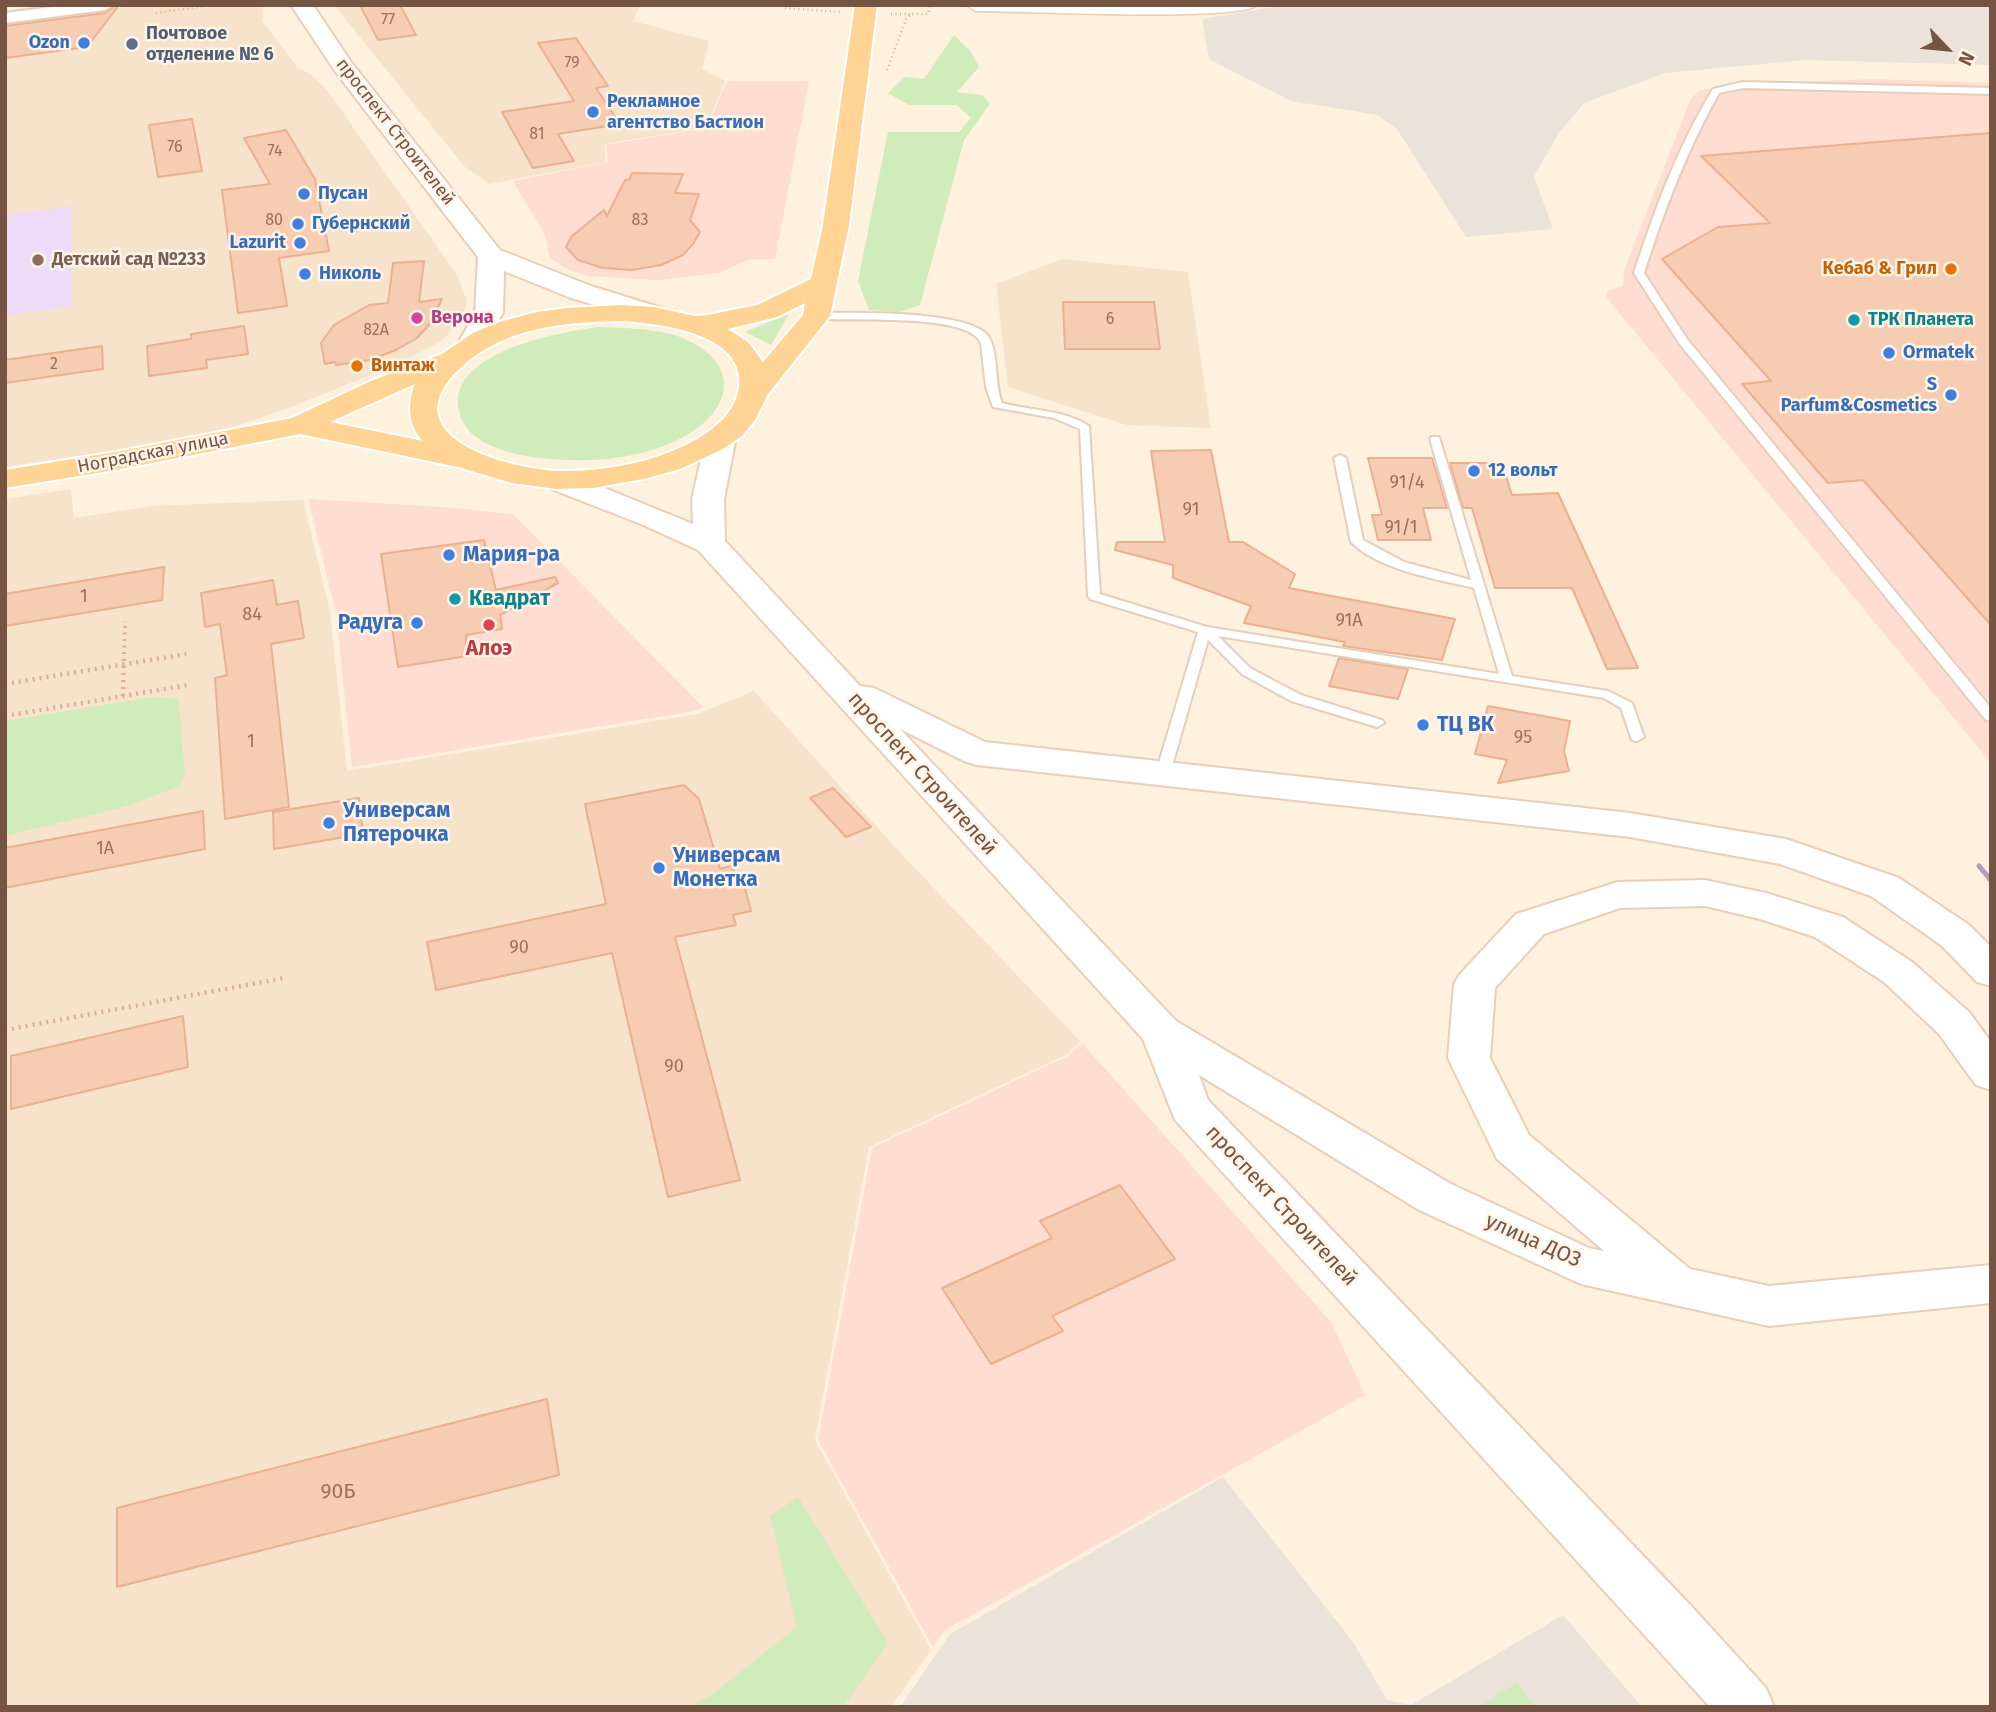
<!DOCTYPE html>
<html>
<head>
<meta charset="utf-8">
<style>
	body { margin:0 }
	#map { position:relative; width:1996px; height:1712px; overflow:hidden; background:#fef1dd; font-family:"Fira Sans",sans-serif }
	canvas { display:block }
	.frame { position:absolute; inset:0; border:7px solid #765444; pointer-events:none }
	.north { position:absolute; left:1912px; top:14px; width:70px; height:70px; -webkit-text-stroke:5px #fff4e6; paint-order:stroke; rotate:116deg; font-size:19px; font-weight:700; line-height:28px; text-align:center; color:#765444 }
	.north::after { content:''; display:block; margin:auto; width:24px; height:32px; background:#765444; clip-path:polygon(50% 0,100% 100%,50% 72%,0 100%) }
</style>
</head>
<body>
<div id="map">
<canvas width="1996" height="1712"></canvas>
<div class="frame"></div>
<div class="north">N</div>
</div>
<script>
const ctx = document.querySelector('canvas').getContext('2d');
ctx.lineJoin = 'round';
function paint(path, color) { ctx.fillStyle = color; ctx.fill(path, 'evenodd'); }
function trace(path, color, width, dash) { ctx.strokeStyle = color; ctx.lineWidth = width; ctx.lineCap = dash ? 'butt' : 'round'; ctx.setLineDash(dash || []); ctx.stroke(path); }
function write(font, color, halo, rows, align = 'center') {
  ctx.font = font + ' "Fira Sans",sans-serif'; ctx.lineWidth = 5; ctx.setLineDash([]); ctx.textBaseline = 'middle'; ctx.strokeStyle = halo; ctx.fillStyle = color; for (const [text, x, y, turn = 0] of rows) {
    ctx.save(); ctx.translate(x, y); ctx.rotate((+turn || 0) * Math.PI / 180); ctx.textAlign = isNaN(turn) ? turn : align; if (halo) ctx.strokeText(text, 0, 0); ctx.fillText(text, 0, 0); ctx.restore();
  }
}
paint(new Path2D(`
	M137,5H264L262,21L298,68L313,76L329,93L457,275L467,301L461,321L441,341L398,364L286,409L227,429L162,443L5,467V23Z
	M334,5H640L633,21L709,41L702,69L725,81L706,127L604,144L606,162L489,184L464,166Z
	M1062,259L1188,272L1211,428L1127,425L1008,387L996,284Z
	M71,489L74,518L152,506L303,500L330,612L347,771L698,714L754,691L906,859L1080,1041L1067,1054L869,1147L815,1440L931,1650L891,1707H5V499Z`), '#f7e2cb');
paint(new Path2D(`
	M1871,79L1991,83V763L1606,297L1607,291L1623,286L1624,270L1691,98L1701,90L1749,84Z
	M727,81H809L775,259H750L719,273L658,280L587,276L567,269L550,258L545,235L513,181L608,162L606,145L707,128Z
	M308,499L457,508L514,515L703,707L695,711L352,767L336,612Z
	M1082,1043L1331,1322L1365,1395L945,1630L933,1647L818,1440L872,1148L1068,1056Z`), '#ffddd1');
paint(new Path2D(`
	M1287,5H1991V65L1805,60L1665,73L1584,103L1559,133L1534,176L1553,229L1466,237L1397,129L1378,115L1291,101L1209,59L1202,19Z
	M1223,1477L1353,1642L1387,1700L1411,1705L1563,1615L1642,1707H900L950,1634Z`), '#ebe2da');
paint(new Path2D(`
	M72,206L71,306L5,315V215Z`), '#eedbfa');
paint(new Path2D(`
	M954,35L971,52L979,67L957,92L982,95L990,104L964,140L920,305L900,312L869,310L858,281L888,132H959L971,118L957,105H909L888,93L905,77L924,79Z
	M789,314L771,345L745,332Z
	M599,327C625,328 652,328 677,336C736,357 740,403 687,435C641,461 583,464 532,457C510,454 474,444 463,422C431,355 558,332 599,327Z
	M153,697L178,699L185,772L179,786L128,806L5,836V721Z
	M798,1497L888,1643L843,1707H688L713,1694L797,1627L770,1516Z
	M1516,1683L1535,1707H1479Z`), '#d0ecbb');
const building = new Path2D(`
	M116,5H119L87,47L5,58V26L105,13Z
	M360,5H400L416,35L378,40Z
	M576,38L608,86L596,88L620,124L558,134L574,161L533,168L502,112L574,101L538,43Z
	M192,119L202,171L158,177L149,125Z
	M286,130L315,179L329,251L279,258L287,306L238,313L222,190L270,184L244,138Z
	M1991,133V625L1863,480L1828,483L1742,384L1771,381L1662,259L1718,227L1770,223L1701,156Z
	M632,173L683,174L675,193L699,194L690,220L700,232L693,244L683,255L661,265L632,270L603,268L578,260L566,247L572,236L604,210L607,216L625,180H629Z
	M424,261L419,302L442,299L429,325L417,338L396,350L370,360L336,365L335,362L325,364L321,343L334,325L369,305L388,303L393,263Z
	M1063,302H1154L1160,349H1065Z
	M244,326L248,354L206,360L207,368L149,376L147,346L191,339V334Z
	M102,346L103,369L5,383V360Z
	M1211,450L1229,542H1243L1295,574L1289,588L1455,619L1442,660L1343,646L1345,642L1244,623L1251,606L1173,578V565L1115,550L1117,542H1165L1151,451Z
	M1368,458H1432L1447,508H1423L1431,540H1378L1372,515H1382Z
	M1450,463H1502L1512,495L1558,493L1638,668L1607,669L1572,588H1495L1472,508H1463Z
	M484,540L496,590L555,577L558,583L500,615L502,629L466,635L467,656L398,667L381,554Z
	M164,567L162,600L5,626V594Z
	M273,580L277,605L298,601L304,638L271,644L289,807L225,819L215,678L227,675L220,624L205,627L201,593Z
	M1339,658L1408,669L1398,699L1329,686Z
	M1488,706L1570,721L1564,751L1569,771L1498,783L1507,760L1475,754Z
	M684,785L699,799L720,869L730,866L744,884L751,911L733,915L736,925L675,937L740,1180L668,1197L612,953L436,990L427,942L606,904L585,804Z
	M833,788L871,827L846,837L810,798Z
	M359,798L363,834L274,849L273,812Z
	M203,811L205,849L5,888V848Z
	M183,1016L188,1067L11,1109V1056Z
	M1120,1185L1175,1259L1052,1316L1063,1331L991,1364L942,1288L1052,1238L1040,1221Z
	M547,1399L559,1475L117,1587V1508Z`);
paint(building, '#f6ccb2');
trace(building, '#eab191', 2);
const service = new Path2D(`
	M1743,82L1991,88V94L1743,88L1719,93C1687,150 1664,210 1644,273L1687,339L1991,708V721L1986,720L1679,343L1634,273C1655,209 1678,146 1713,89Z
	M816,313C848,313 976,309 990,339C999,358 994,383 1002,403C1031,411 1062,409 1089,426L1100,594L1207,627L1499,674L1474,588C1436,579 1379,570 1351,542L1334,458L1340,455L1346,458L1363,540L1404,562L1471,580L1430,439L1431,437H1439L1512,676L1608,691L1632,703L1644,737L1637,741L1632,740L1621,708L1604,698L1218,636L1250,668L1301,695L1382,720L1384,723L1377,727L1291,701L1242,674L1208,640L1170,773L1168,776H1158L1156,773L1198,632L1090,599L1088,596L1080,429L1054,418L993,407L986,387L981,344C971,311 843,323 812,318V314Z`);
const minor = new Path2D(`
	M67,5H113L105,10L5,23V13Z`);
const tertiary = new Path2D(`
	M966,5H1257C1242,22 1013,11 976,11Z`);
const secondary = new Path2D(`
	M291,5H313L351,62L500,250L591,286L662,308L666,314L662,320L652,322L571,298L504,271L503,313L480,353L470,355L460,353L456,347L475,313L478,257L335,71Z
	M721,428L732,431L736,437L724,499L725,541L860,686L874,688L985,742L1630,813L1786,839L1899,878L1969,925L1991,947V986L1977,982L1941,945L1871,896L1780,864L1630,837L977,765L964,761L900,729L1176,1021L1451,1184L1589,1248L1604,1251L1497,1159L1448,1058L1454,984L1460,974L1516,914L1618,882L1705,880L1766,893L1843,917L1912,962L1969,1012L1991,1042V1090L1976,1085L1939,1034L1884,982L1815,937L1760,919L1705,906L1620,908L1544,934L1495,988L1490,1058L1529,1135L1690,1269L1769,1286L1991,1265V1303L1769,1326L1581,1284L1419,1210L1199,1075L1208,1100L1692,1607L1766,1688L1774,1707H1710L1175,1120L1143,1039L698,550L641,524L546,487L542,480L546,473L557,471L568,473L693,524L692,499L706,437L710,431Z`);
const primary = new Path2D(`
	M855,5H877L849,225L830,316L768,394L755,420L742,436L723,449L680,469L648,478L593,488L556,489L512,483L458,467L300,434L116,470L5,488V470L116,452L292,418L371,381L442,354L473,333L499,322L537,312L566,308L622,305L654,307L694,316L708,315L757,305L811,279L823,225ZM805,303L803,315L763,362L748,342L728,329L777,317ZM622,321C655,323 721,331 736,365C746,390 732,414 712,429C671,459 617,470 567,471C516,472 386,439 459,369C503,327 565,322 622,321ZM415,384C407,404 408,425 423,441L330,422Z`);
trace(service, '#e5cebc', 4);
trace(minor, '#e5cebc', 4);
trace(tertiary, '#e5cebc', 3);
trace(secondary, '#eaceb8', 4);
trace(primary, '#fff', 4);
trace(new Path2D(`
	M785,8L840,12
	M156,13L211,5
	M891,14H910
	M887,70L907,17L911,14H928L930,5`), '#dbaf96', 2.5, [1, 3.5]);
trace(new Path2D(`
	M124,654L125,621`), '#dbaf96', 3.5, [2, 4.5]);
trace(new Path2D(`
	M5,684L186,654
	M123,696L124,653
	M5,716L188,685
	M5,1030L284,978`), '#dbaf96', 4.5, [2, 5]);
paint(service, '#fff');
paint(minor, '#fff');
paint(tertiary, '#fff');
paint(secondary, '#fff');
paint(primary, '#ffd494');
trace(new Path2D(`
	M1991,880L1979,866L1991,881`), '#b29cc7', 5, [10, 7]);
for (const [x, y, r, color] of [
	[84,43,7,"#3f7fe0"],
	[132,44,7,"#5c6f8a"],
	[593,112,7,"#3f7fe0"],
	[304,194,7,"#3f7fe0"],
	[298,224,7,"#3f7fe0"],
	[300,243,7,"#3f7fe0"],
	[38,260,7,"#8d6e63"],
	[1951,269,7,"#e8710a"],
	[305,274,7,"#3f7fe0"],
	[417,318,7,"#d1479c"],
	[1854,320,7,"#0f9aa8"],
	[1889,353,7,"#3f7fe0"],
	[357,366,7,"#e8710a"],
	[1951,395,7,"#3f7fe0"],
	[1474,471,7,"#3f7fe0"],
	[449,555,7,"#3f7fe0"],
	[455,599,7,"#0f9aa8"],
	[417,623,7,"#3f7fe0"],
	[489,625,7,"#e0444e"],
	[1423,725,7,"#3f7fe0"],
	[329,823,7,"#3f7fe0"],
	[659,868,7,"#3f7fe0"]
]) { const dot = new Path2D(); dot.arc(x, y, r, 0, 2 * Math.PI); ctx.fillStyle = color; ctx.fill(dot); trace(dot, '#fff4e6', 2.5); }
write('16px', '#967260', null, [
	["77",388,21],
	["79",572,64],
	["81",537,135],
	["76",175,148],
	["74",275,152],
	["80",274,221],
	["83",640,221],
	["6",1110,320],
	["82А",376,331],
	["2",54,365]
]);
write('bold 18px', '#4e5e75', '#fff4e6', [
	["Почтовое",146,34],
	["отделение № 6",146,55]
], 'left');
write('bold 18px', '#366cbe', '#fff4e6', [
	["Ozon",70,43,"right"],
	["Рекламное",607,102],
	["агентство Бастион",607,123],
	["Пусан",318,194],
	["Губернский",312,224],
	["Lazurit",286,243,"right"],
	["Николь",319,274],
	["Ormatek",1903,353],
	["S",1937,385,"right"],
	["Parfum&Cosmetics",1937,406,"right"],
	["12 вольт",1488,471]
], 'left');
write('18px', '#765444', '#fff4e6', [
	["проспект Строителей",395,132,52],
	["Ноградская улица",153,453,-11]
]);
write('bold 18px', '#785e54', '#fff4e6', [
	["Детский сад №233",52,260]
], 'left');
write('bold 18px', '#c56008', '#fff4e6', [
	["Кeбаб & Грил",1937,269],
	["Винтаж",371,366,"left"]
], 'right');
write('bold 18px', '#b23c85', '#fff4e6', [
	["Верона",431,318]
], 'left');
write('bold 18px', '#0d838f', '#fff4e6', [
	["ТРК Планета",1868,320]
], 'left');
write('18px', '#967260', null, [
	["91/4",1407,483],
	["91",1191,510],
	["91/1",1401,528],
	["1",84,597],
	["84",252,615],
	["91А",1349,621],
	["95",1523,738],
	["1",251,742],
	["1А",105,849],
	["90",519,948],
	["90",674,1067]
]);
write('bold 21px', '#366cbe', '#fff4e6', [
	["Мария-ра",463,555],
	["Радуга",403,623,"right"],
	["ТЦ ВК",1437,725],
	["Универсам",343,811],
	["Пятерочка",343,835],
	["Универсам",673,856],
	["Монетка",673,880]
], 'left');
write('bold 21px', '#0d838f', '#fff4e6', [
	["Квадрат",469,599]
], 'left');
write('bold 21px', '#be3a42', '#fff4e6', [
	["Алоэ",489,649]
]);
write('21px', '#765444', '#fff4e6', [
	["проспект Строителей",922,774,48],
	["проспект Строителей",1281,1206,47],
	["улица ДОЗ",1533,1241,24]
]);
write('21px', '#967260', null, [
	["90Б",338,1492]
]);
</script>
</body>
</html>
